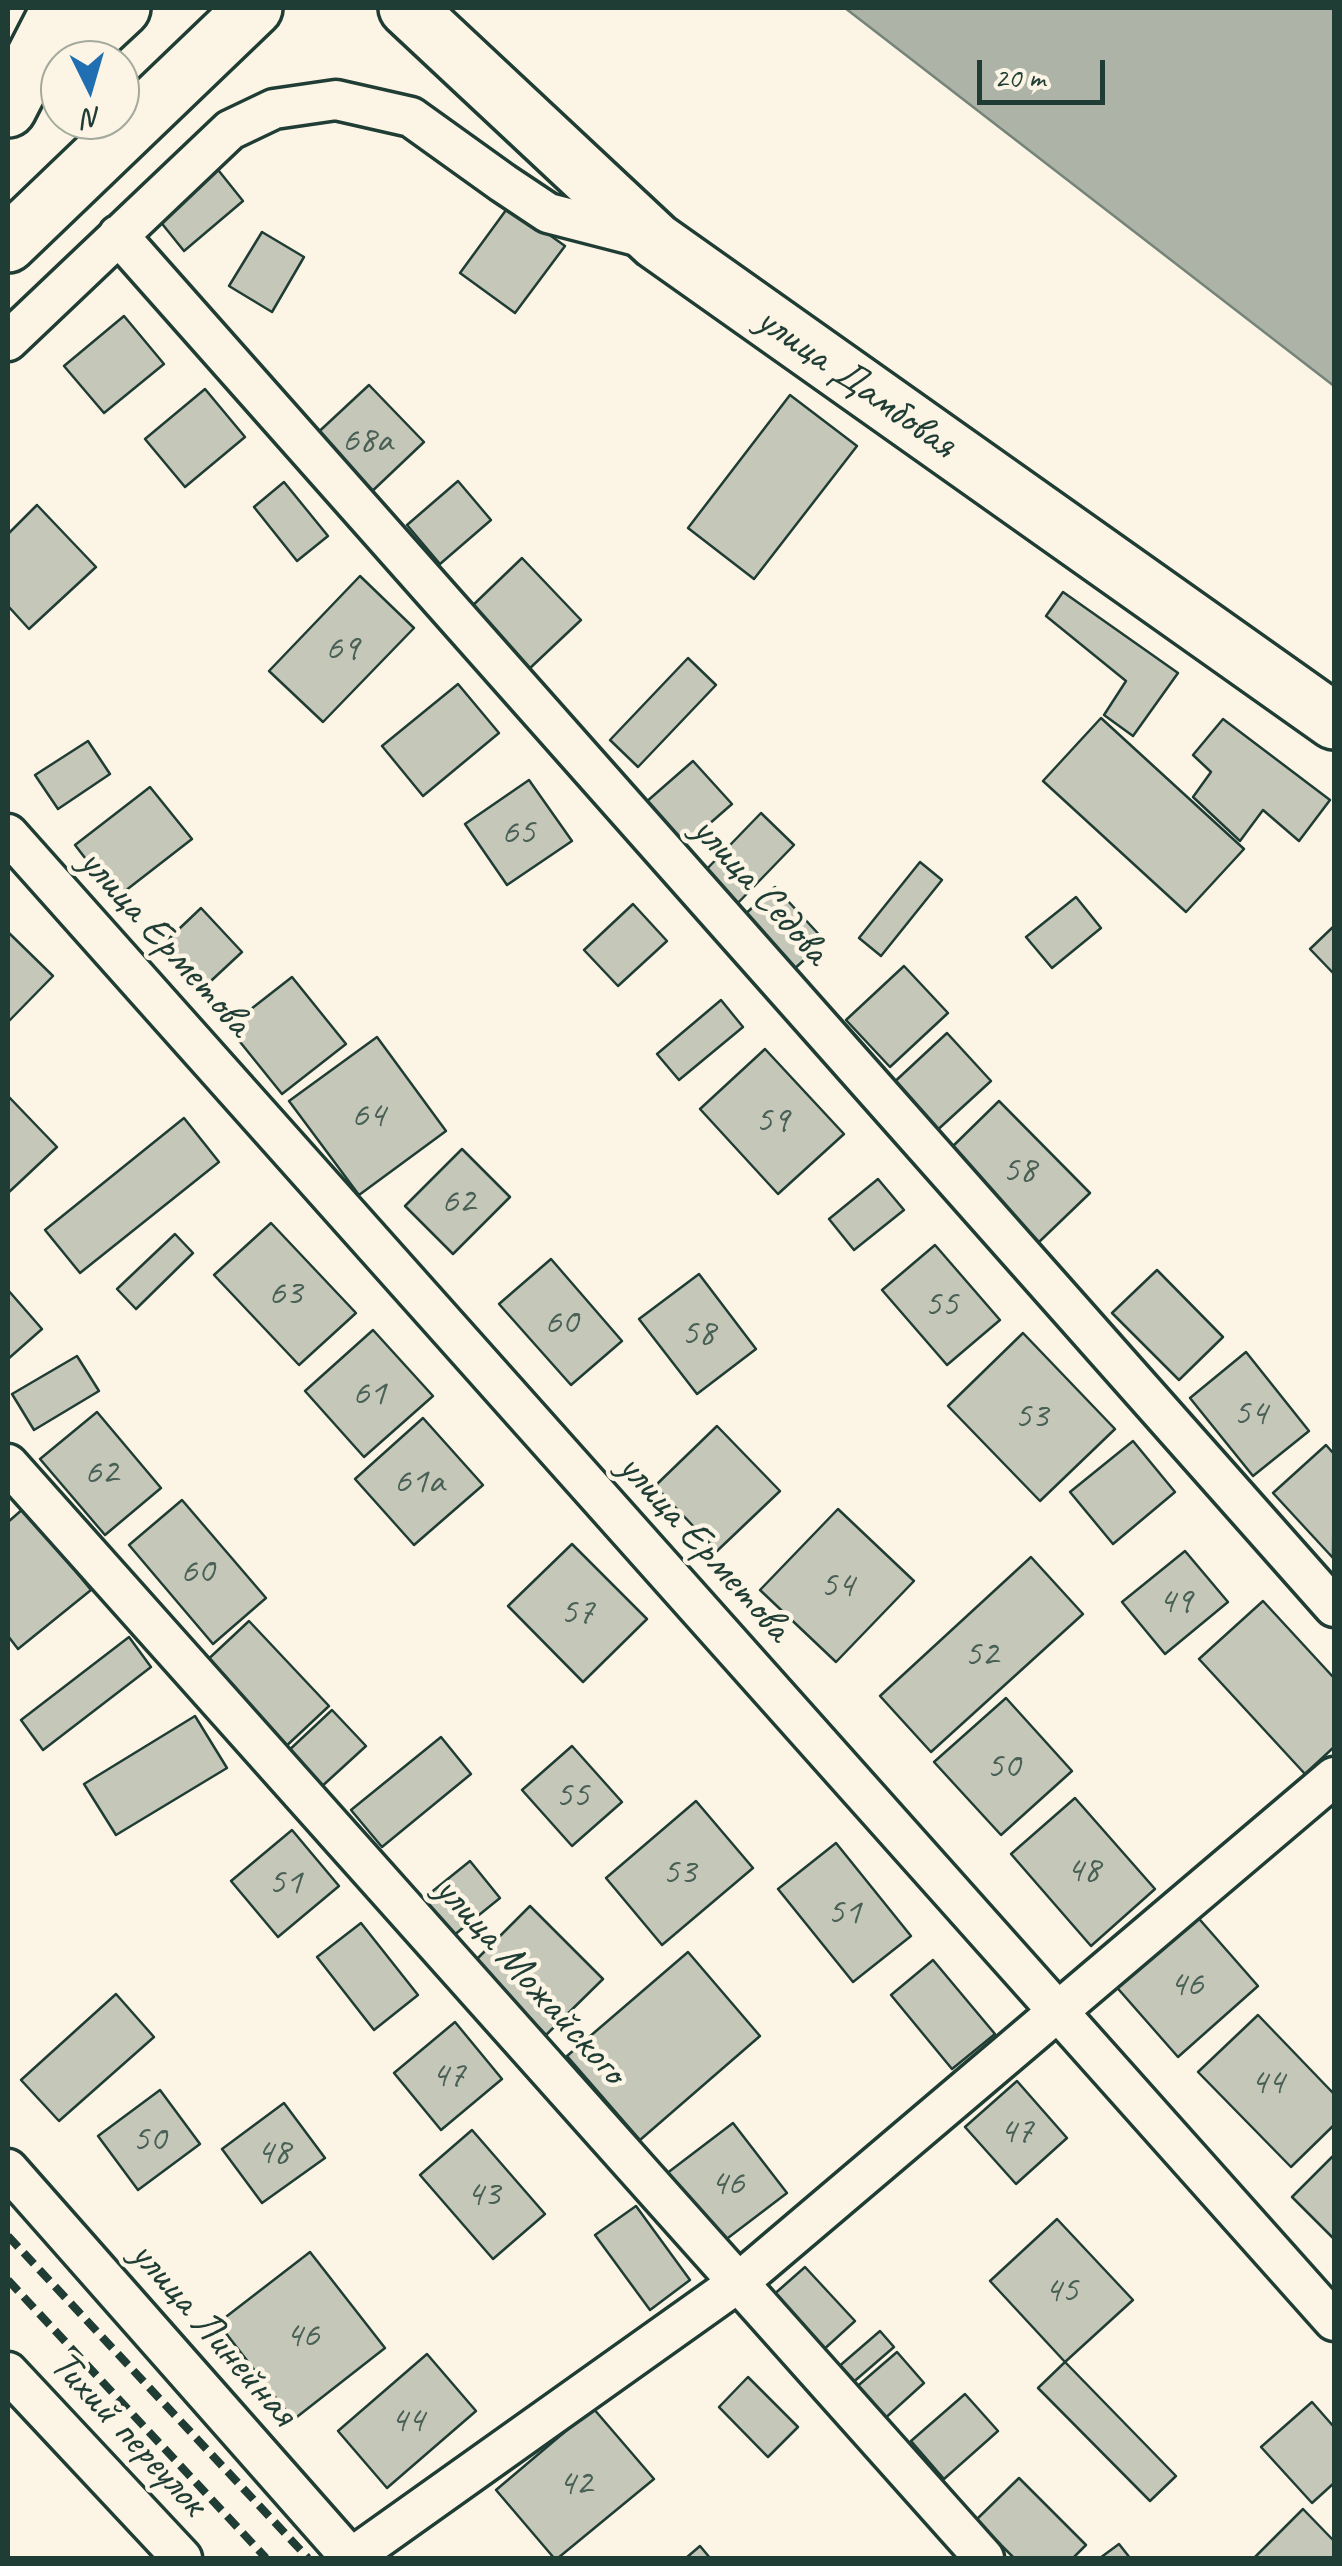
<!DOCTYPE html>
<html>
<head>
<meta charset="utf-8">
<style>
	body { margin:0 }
	#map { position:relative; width:1342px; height:2566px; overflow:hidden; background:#fcf5e5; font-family:Caveat,sans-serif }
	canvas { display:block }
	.frame { position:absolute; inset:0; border:10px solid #1f3d34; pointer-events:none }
	.north { position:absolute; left:40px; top:40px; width:100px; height:100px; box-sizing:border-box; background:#fcf5e5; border:2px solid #a4ab9e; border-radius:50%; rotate:175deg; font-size:28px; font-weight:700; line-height:40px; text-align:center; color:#1f3d34 }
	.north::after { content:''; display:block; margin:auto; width:35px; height:45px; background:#1f6fb2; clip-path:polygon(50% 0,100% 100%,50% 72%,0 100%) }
	.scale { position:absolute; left:977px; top:60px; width:128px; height:45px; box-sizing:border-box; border:5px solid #1f3d34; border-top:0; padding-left:12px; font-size:30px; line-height:35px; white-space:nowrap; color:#1f3d34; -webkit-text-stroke:8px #fcf5e5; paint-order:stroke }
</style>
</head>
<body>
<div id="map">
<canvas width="1342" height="2566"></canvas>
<div class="frame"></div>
<div class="north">N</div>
<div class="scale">20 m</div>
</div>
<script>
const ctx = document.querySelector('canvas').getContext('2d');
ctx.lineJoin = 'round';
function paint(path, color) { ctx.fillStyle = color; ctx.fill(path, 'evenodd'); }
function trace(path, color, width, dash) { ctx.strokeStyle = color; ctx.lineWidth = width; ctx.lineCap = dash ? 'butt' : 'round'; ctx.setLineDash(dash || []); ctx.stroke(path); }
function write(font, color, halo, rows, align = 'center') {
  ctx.font = font + ' Caveat,sans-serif'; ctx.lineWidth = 9; ctx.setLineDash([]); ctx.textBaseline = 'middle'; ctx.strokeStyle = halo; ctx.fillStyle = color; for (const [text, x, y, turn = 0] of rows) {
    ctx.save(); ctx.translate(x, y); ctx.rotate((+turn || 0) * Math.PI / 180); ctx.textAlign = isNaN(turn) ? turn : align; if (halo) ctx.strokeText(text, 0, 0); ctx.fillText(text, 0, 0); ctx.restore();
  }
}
const water = new Path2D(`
	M845,8H1334V386Z`);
paint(water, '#aeb3a7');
trace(water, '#758479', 2.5);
const building = new Path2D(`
	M211,161L243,201L184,251L151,210Z
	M509,206L565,246L515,313L460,273Z
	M262,232L304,257L272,312L229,286Z
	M124,316L164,364L104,413L64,366Z
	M369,385L424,442L366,497L311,439Z
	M205,389L245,437L185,487L145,439Z
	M790,395L857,446L754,579L688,528Z
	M458,481L491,520L440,564L407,525Z
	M284,482L328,536L297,561L254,507Z
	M37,505L96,567L29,629L8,606V534Z
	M522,558L581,620L528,670L469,609Z
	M360,576L414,628L323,722L269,671Z
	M1063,592L1178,673L1133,736L1104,715L1126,681L1046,616Z
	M688,658L716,685L638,767L610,740Z
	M458,684L499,733L423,796L382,746Z
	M1101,718L1244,849L1186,912L1043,781Z
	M1223,719L1330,800L1299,841L1263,810L1240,841L1193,797L1211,772L1193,755Z
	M88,741L110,774L58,809L35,775Z
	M693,761L732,804L684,846L645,803Z
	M529,780L572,841L507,885L465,824Z
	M150,787L192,839L116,898L75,845Z
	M761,813L794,845L735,906L702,874Z
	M920,862L942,880L881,956L859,938Z
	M775,887L825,941L792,971L742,917Z
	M1076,897L1101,928L1052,968L1026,937Z
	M633,904L667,941L618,986L584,950Z
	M201,908L242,952L198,993L158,949Z
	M1334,926V974L1310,949Z
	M8,932L53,976L8,1022Z
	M904,966L948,1013L890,1067L846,1020Z
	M292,977L346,1044L282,1094L228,1027Z
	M721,1000L743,1027L679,1080L657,1054Z
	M947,1033L991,1081L933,1134L889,1087Z
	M377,1037L446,1131L359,1195L289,1101Z
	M765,1049L844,1134L778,1194L700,1109Z
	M8,1096L57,1147L8,1193Z
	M999,1101L1090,1193L1039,1242L949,1150Z
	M184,1118L219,1162L80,1273L45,1230Z
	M462,1149L510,1197L453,1254L405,1206Z
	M878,1179L904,1210L854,1250L829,1219Z
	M271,1223L356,1313L299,1365L214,1275Z
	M175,1234L193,1253L136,1309L117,1289Z
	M935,1245L1000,1320L947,1365L882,1290Z
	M551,1259L622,1341L571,1385L499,1304Z
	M1157,1270L1223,1337L1179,1380L1112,1313Z
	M699,1274L756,1349L697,1394L639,1319Z
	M8,1290L42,1329L8,1359Z
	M373,1330L433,1396L364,1457L305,1391Z
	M1023,1333L1115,1429L1040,1501L948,1406Z
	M1246,1352L1309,1431L1253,1476L1190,1398Z
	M77,1356L99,1391L34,1430L12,1394Z
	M97,1412L161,1488L105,1535L40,1459Z
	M423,1418L483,1485L414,1545L355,1479Z
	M717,1426L780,1491L717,1551L655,1486Z
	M1133,1441L1175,1492L1113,1544L1070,1492Z
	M1326,1445L1334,1454L1333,1558L1273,1493Z
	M182,1500L266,1598L213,1644L129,1545Z
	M24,1508L91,1590L18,1649L8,1636V1522Z
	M838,1509L914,1581L836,1662L760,1590Z
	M572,1544L647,1619L583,1682L508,1606Z
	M1185,1551L1228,1602L1165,1654L1122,1602Z
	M1031,1557L1083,1614L931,1752L880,1696Z
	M1263,1601L1334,1678V1747L1305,1774L1199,1659Z
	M249,1621L329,1706L282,1750L202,1665Z
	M129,1637L151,1667L43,1750L21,1720Z
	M1006,1698L1072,1771L1001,1835L934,1762Z
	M332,1710L366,1746L319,1789L285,1754Z
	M195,1716L227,1768L116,1835L84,1784Z
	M441,1737L471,1774L382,1847L351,1810Z
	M572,1746L622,1802L572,1846L522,1790Z
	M1075,1798L1155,1889L1091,1946L1011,1854Z
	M696,1801L753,1868L662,1945L606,1878Z
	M292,1830L339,1886L278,1937L231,1881Z
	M836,1843L911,1936L853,1982L778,1889Z
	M470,1861L500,1898L448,1940L418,1903Z
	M530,1906L603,1979L546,2035L474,1962Z
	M1194,1913L1258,1986L1178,2057L1113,1983Z
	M361,1923L418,1995L374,2030L317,1957Z
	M688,1952L760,2036L640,2140L567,2056Z
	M933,1960L995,2034L952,2069L891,1995Z
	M116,1994L154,2037L59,2121L21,2080Z
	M1258,2015L1334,2094V2125L1291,2167L1198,2072Z
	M455,2022L502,2079L441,2130L394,2073Z
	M1017,2081L1067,2138L1016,2184L965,2127Z
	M160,2090L200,2144L138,2190L98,2136Z
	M284,2103L325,2158L262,2203L222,2149Z
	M733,2123L787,2193L720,2244L666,2174Z
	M472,2130L545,2214L493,2259L420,2175Z
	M1334,2155V2239L1292,2197Z
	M636,2206L690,2280L650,2310L595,2235Z
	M1057,2219L1133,2300L1065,2362L990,2281Z
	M310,2252L385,2348L293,2420L218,2323Z
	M805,2267L855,2321L821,2352L771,2297Z
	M880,2331L894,2347L850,2385L836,2369Z
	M897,2352L924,2383L881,2422L853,2390Z
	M427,2354L476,2411L387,2488L338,2431Z
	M1065,2362L1176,2476L1150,2501L1038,2388Z
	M748,2377L798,2427L768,2457L719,2407Z
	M965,2394L998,2431L944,2479L911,2441Z
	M1312,2402L1334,2427V2483L1312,2503L1261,2447Z
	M593,2408L654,2479L558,2558H554L496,2490Z
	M1019,2478L1086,2545L1073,2558H1014L976,2520Z
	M1303,2509L1334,2541V2558H1254Z
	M1119,2544L1130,2558H1100Z
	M700,2546L710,2558H686Z`);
paint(building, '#c5c7b9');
trace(building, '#1f3d34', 2.5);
const street = new Path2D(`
	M118,235L1334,1607
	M8,341L230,130L274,109L336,100L411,117L503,183L548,213L649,239
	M8,834L1334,2321
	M8,1464L984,2558
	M8,2169L351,2558L739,2282L1334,1777
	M8,2372L182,2558`);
const secondary = new Path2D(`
	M407,8L656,241L1334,721
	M66,60L122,8
	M8,109L60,8
	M8,244L254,8`);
trace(street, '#1f3d34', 45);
trace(secondary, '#1f3d34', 62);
trace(street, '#fcf5e5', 38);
trace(secondary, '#fcf5e5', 55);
trace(new Path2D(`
	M8,2236L308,2558
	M8,2280L266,2558`), '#1f3d34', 8, [15, 8]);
write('38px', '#486055', null, [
	["68а",367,441],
	["69",342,649],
	["65",518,833],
	["64",368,1116],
	["59",772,1121],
	["58",1019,1171],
	["62",458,1202],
	["63",285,1294],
	["55",941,1305],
	["60",561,1323],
	["58",698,1334],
	["61",369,1394],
	["54",1250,1414],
	["53",1031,1417],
	["62",101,1473],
	["61а",419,1482],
	["60",197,1572],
	["54",837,1586],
	["49",1175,1602],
	["57",577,1613],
	["52",981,1655],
	["50",1003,1767],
	["55",572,1796],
	["48",1083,1871],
	["53",679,1873],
	["51",285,1883],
	["51",844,1913],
	["46",1186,1985],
	["47",448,2076],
	["44",1267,2083],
	["47",1016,2132],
	["50",149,2140],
	["48",273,2153],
	["46",727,2184],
	["43",483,2195],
	["45",1061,2291],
	["46",302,2336],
	["44",407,2421],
	["42",575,2484]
]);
write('42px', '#1f3d34', '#fcf5e5', [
	["улица Дамбовая",856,383,35],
	["улица Седова",760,891,48],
	["улица Ерметова",165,943,48],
	["улица Ерметова",704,1548,48],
	["улица Можайского",530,1981,48],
	["улица Линейная",213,2334,49],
	["Тихий переулок",128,2434,47]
]);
</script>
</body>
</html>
